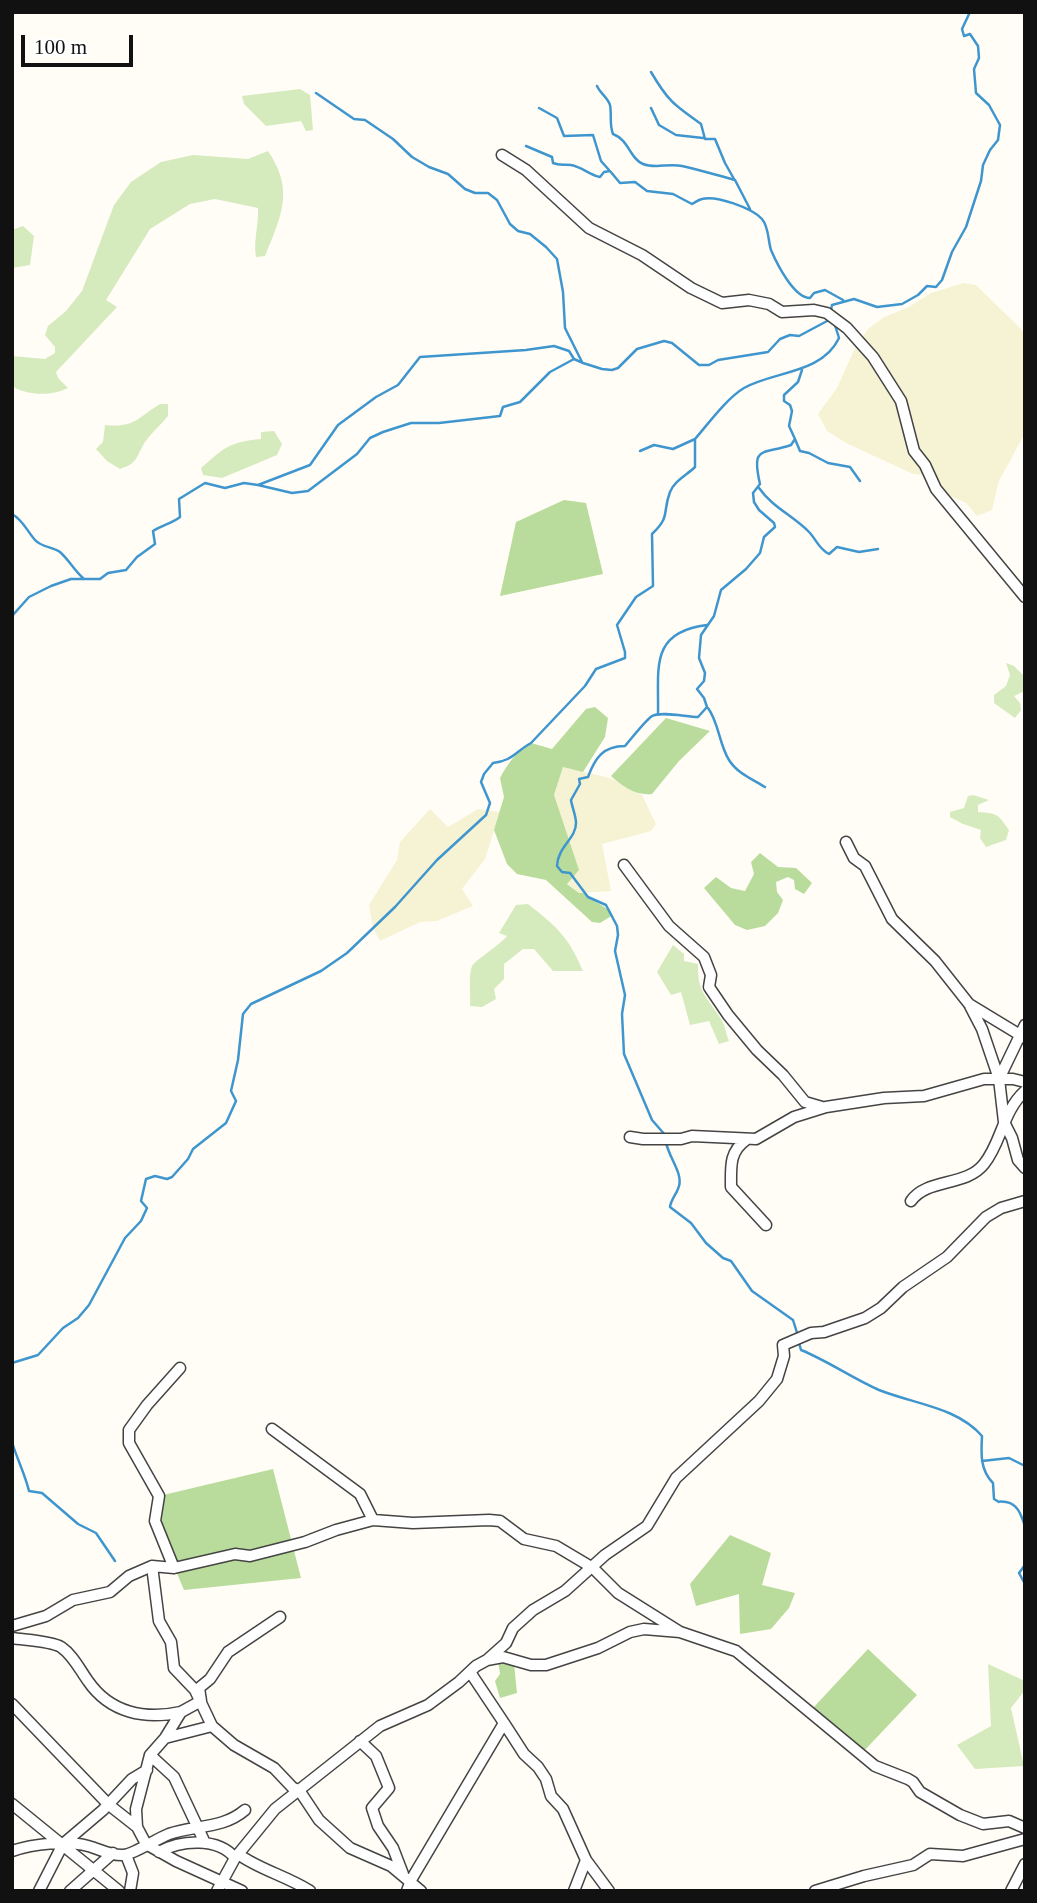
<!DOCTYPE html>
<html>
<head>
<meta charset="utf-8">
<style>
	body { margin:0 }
	#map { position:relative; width:1037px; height:1903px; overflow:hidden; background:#fffdf5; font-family:"Times New Roman",serif }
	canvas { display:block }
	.frame { position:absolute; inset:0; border:14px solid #111; pointer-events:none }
	.scale { position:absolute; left:21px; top:35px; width:112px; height:32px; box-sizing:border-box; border:4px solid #111; border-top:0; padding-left:9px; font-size:21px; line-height:24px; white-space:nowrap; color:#111; -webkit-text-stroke:5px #fff; paint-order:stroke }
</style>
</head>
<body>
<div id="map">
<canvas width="1037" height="1903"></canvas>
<div class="frame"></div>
<div class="scale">100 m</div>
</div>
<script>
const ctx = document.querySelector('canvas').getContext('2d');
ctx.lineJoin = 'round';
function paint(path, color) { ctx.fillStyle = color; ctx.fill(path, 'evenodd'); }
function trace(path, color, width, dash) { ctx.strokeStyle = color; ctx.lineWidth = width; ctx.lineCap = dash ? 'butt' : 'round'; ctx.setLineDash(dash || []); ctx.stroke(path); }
paint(new Path2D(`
	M964,283L976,285L1025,333V433L999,481L992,510L977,516L966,503L946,494L923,475L913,474L846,443L827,431L818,414L837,388L856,346L868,329L884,317L909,307L931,293Z
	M563,767L610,778L642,795L656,824L651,831L602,844L611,891L579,893L567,883L554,795Z
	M430,809L448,827L478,809L500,812L485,859L462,889L473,906L437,921L420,922L380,941L373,928L369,905L397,860L400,842Z`), '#f6f3d4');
paint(new Path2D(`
	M300,89L310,95L313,130L306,131L301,121L266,126L244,104L242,96Z
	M268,151C295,191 281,216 265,256L256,257C253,241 259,224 258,208L215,199L190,204L150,229L106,300L117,307L56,372L58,378L68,388C53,396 27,396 12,386V356L45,359L55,353V347L45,335L48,326L66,311L82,291L114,205L131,182L161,162L193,155L248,159Z
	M23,226L34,236L30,265L12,268V230Z
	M160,404H168V416C161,425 151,433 145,442C136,456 139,463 120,469L107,461L96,449L103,442L105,425C135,428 137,418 160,404Z
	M274,431L282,444L277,455L222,478L203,475L201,468C224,448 229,442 261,439V432Z
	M1006,663L1014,666L1025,677V691L1014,696L1020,703L1021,710L1015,718L994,703V695L1006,686L1010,675Z
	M973,795L989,800L978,805V812C997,813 998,814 1009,830L1006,840L986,847L980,838L981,830L963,824L950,817V812L964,808L968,796Z
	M528,904C557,927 568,936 583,971H553L534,949H523L504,964V979L494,989L496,999L482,1007L470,1006C471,994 468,976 472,966C474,961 500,945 507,936L499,933L516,905Z
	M673,945L684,954V961L698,964C697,992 707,997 721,1019C725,1025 726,1034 729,1041L719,1044L709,1021L690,1025L681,992L671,995L657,972Z
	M988,1664L1025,1681V1690L1011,1708L1024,1766L975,1769L957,1745L991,1726Z`), '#d5ebbd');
paint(new Path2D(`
	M564,500L586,503L603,574L500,596L516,522Z
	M595,707L608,718L605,737L583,772L563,767L554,795L579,870L567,884L579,893H585C592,903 604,903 613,915L600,923L592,922L546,880L517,874L507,864L494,830L504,797L500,778C508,763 516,752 531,743L552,749L586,709Z
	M666,718L710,731L679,761L652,794C636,796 622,786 611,776Z
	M760,853L778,867L796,868L812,883L804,894L795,889L794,880L788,877L776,882L777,892L783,900L778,913L765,926L747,930L735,925L704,888L716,877L731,888L745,891L754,874L751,862Z
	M273,1469L301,1578L184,1590L155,1521L159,1496Z
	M730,1535L771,1553L762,1585L795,1593L789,1608L771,1629L740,1634L739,1594L696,1606L690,1584Z
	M868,1649L917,1695L861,1754L813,1708Z
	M498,1661L514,1664L517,1693L500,1698L495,1681L500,1674Z`), '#b9dc9c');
trace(new Path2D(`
	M651,72C668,101 674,105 701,124L705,139H715L725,163L734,179
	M597,86C600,93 608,98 610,105C612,115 609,124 613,134C629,140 630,159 643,164C656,169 668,163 682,166C700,170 716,175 735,180L750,209
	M316,93L354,119L365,120L393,139L412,157L429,167L448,174L465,189L475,193H488L497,200L510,224L518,231L530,234L546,247L557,259L563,292L565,328L582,362
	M539,108L557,118L564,136L593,135L601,161L609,170
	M651,108L659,125L676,135L703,138
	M526,146L552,157L553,163C560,166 564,164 571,165C582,167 590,175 600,177L604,172L610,171L620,183L635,182L647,191L673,194L692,204C696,202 698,200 702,199C716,195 752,208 762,219C769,227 768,241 771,250C777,264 794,298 810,298L814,293L825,290L843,300
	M831,310L832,305L854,299L877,307L902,304L918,295L927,286L936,287L942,280L952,252L966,227L981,181L983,165L990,150L998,140L1000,125L989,105L976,93L974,69L979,58L978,46L970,34L964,36L962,29L970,12
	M795,439L800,451L809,453L828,463L850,467L860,481
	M640,451L654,445L673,449L695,439
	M258,485L292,493L308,491L357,454L370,438L383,432L411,423H439L500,416L503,407L520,402L550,372L574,359
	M759,488C773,508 794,516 810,533C817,541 819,549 829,554L837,547L859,552L878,549
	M12,514C23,520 27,531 35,540C41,547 53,547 60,552C69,560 74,570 83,578
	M12,616L29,597L51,586L71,579H100L108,573L126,570L137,557L155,544L153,531C162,525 171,524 180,517L179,499L205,483L225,488L244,483L258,485L310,465L338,425L376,397L398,385L420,357L526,350L554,346L569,351L574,359L583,363L602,369L612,370L618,368L637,349L664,341L672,343L699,365H709L718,360L768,352L780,339L790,335L799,336L829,320
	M708,708C719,723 719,744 729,760C737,773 752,779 765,787
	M658,714C659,669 649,632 707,625
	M666,1136L652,1120L624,1054L622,1014L625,995L615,951L618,935L617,926L606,905L588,897L570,873L562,872L557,866C558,846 576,839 576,823C576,816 572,807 571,800L580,784L579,779L588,777C595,758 603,746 625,746C632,738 644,722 652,716C661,711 687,717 698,717L707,707L704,698L697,689L704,681L705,673L699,658L701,635L714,616L721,590L746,569L760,553L764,537L775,527L774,523L759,510L754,502L753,493L760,484C751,445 762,455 791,445L795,439L789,426L792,411L790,405L784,401V395L798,382L802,370
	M666,1142C668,1156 683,1173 679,1186C677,1194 671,1199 670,1207L691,1223L706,1243L723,1258L731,1261L752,1291L793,1320L798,1336
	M799,1343L801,1350C828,1361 852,1378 879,1390C914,1404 957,1407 982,1436C981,1454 980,1470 993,1483L994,1499C1004,1505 993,1500 1006,1502C1018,1504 1021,1515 1025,1526
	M12,1363L38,1355L63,1328L78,1318L89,1305L125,1238L141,1221L147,1208L141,1201L146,1179L155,1176L167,1179L172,1177L188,1159L193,1149L226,1123L236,1101L231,1091L238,1060L243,1014L251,1004L321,971L347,953L395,907L437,860L486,815L490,803L481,782L484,774L493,763C512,761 515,752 531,743L585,686L596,669L625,658V652L617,625L636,597L653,586L652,534C671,516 662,513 670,492C674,481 687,475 695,467V439C708,424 727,398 744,388C774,371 822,374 839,338L834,322
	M12,1442C17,1459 25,1474 29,1491L42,1493L78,1524L96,1533L115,1561
	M982,1461L1009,1458L1025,1466
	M1025,1565L1019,1573L1025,1584`), '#3f96cf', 2.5);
const minor = new Path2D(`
	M502,155L526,170L589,228L642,255L691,288L722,303L749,300L769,304L782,312L814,310L827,313L847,328L873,357L901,401L914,451L925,465L936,489L1025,597
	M846,842L854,858L865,866L892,919L935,961L969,1004L982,1029L999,1079L1004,1122L1012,1138L1018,1160L1025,1168
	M624,865L669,926L704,957L711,975L709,987L728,1015L757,1050L783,1075L805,1102L822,1107
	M969,1004L1025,1038
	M999,1079L1025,1025
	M630,1137L643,1139H681L692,1136L756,1139L794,1117L826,1107L884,1098L924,1096L984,1079H1013L1025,1082
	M746,1140C729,1152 731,1167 731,1187L766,1225
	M911,1201C927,1178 966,1187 984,1164C1002,1142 1002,1112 1025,1091
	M272,1429L360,1494L373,1520
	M152,1566L159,1621L171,1642L174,1668L195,1690L212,1726L234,1745L274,1768L293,1788L299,1790L319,1820L350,1848L391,1866L421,1891
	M174,1568L155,1521L159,1496L129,1443V1430L147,1405L180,1368
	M12,1626L46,1616L73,1600L110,1592L129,1576L152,1566L174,1568L235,1554L250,1556L305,1542L336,1530L373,1520L413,1523L489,1520L500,1521L524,1539L556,1546L593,1568L618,1593L680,1632
	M12,1638C24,1640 51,1641 61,1647C73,1655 80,1670 88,1681C110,1713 145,1720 181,1712
	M488,1659L506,1643L513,1628L533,1610L565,1591L605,1555L647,1526L676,1478L759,1401L777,1379L784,1356L783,1345L811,1333L824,1332L865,1318L881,1308L903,1287L947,1257L986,1217L1001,1208L1025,1201
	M12,1704L109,1805L137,1827L146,1844L176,1861L242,1891
	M504,1723L524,1754L538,1767L546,1779L551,1796L563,1809L586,1860L609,1891
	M165,1738L212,1726
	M360,1741L376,1756L389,1788L372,1808L378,1826L393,1848L403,1874
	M150,1755L174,1777L205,1843
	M12,1804L119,1891
	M137,1827L136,1809L150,1755L165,1738L181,1712L201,1701L199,1688L210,1679L228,1652L280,1617
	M12,1851C33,1844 66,1840 88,1846C100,1849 110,1856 124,1855C136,1853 156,1839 169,1834C195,1825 223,1829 245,1810
	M159,1852C181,1840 218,1837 235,1858
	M238,1854C260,1870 287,1876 310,1891
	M126,1855L133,1873L130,1891
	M39,1891L63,1844L103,1810L132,1779L147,1770
	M70,1891L113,1853
	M217,1891L235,1858L275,1809L380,1726L428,1705L459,1682L476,1666L487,1660L503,1657L531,1665H546L598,1648L630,1632L644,1629L680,1632L736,1651L875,1766L908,1779L913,1782L920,1792L960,1815L983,1824L1009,1821L1025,1828
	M407,1891L411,1880L504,1723L470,1672
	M574,1891L586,1860
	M815,1891L864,1876L913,1865L930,1854L963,1856L1025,1839
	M1011,1891L1025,1864`);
trace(minor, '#444', 13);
trace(minor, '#fff', 10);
</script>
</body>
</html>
